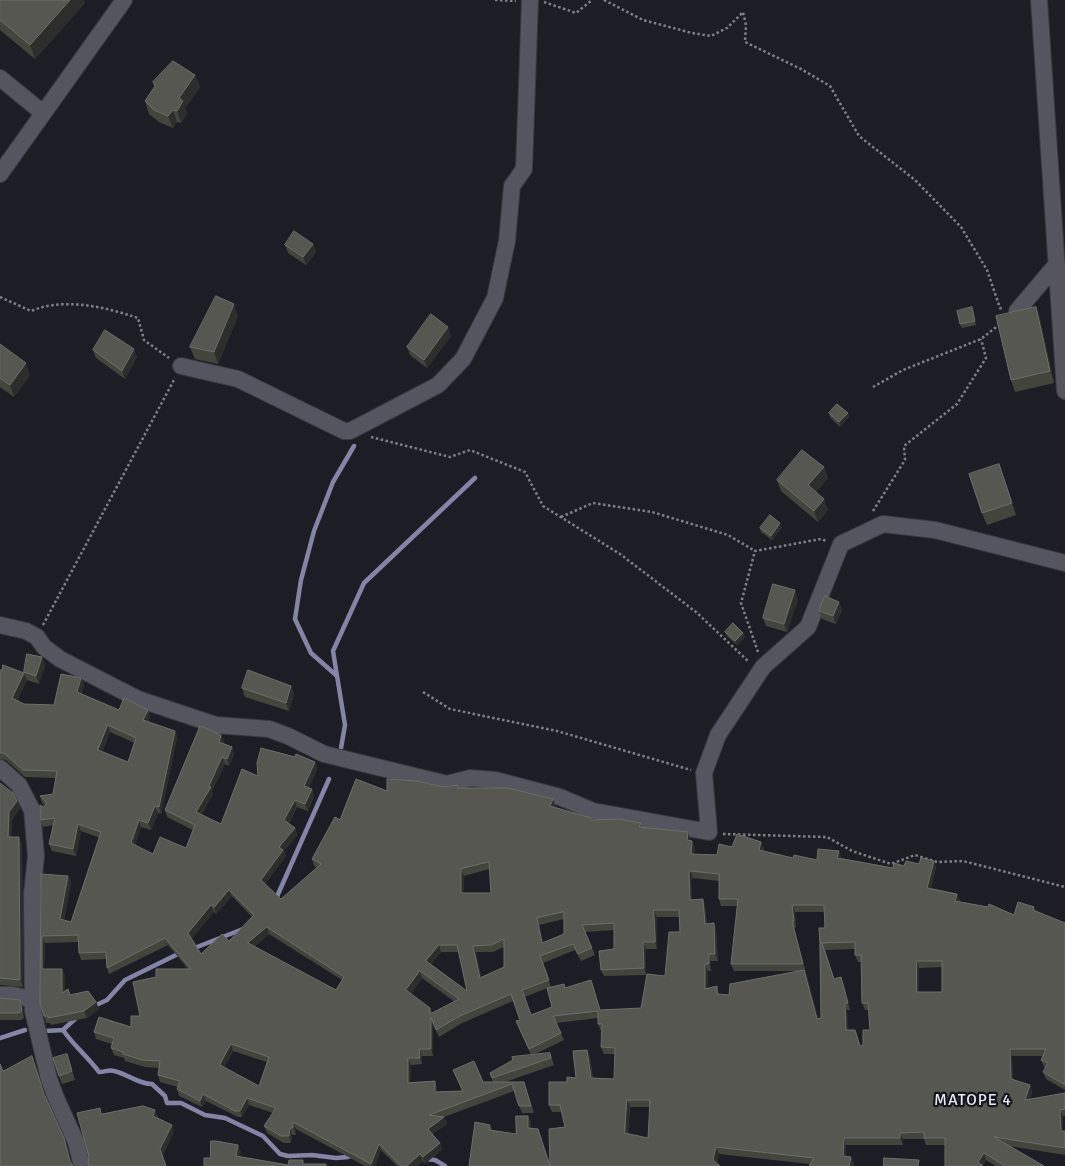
<!DOCTYPE html>
<html>
<head>
<meta charset="utf-8">
<style>
	body { margin:0 }
	canvas { display:block; background:#1d1d25 }
</style>
</head>
<body>
<canvas width="1065" height="1166"></canvas>
<script>
const ctx = document.querySelector('canvas').getContext('2d');
ctx.lineJoin = 'round';
function trace(path, color, width, dash) { ctx.strokeStyle = color; ctx.lineWidth = width; ctx.lineCap = dash ? 'butt' : 'round'; ctx.setLineDash(dash || []); ctx.stroke(path); }
function paint(path, color) { ctx.fillStyle = color; ctx.fill(path, 'evenodd'); }
function write(font, color, halo, rows, align = 'center') {
  ctx.font = font + ' Signika,sans-serif'; ctx.lineWidth = 4.5; ctx.setLineDash([]); ctx.textBaseline = 'middle'; ctx.strokeStyle = halo; ctx.fillStyle = color; for (const [text, x, y, turn = 0] of rows) {
    ctx.save(); ctx.translate(x, y); ctx.rotate((+turn || 0) * Math.PI / 180); ctx.textAlign = isNaN(turn) ? turn : align; if (halo) ctx.strokeText(text, 0, 0); ctx.fillText(text, 0, 0); ctx.restore();
  }
}
trace(new Path2D(`
	M337,676L311,653L295,619L301,580L314,531L333,482L354,446
	M341,748L345,725L333,651L364,583L475,478
	M275,901L329,779
	M192,949L243,929
	M92,1007L107,1000L125,980L180,953
	M63,1030C74,1046 88,1057 99,1072C105,1072 109,1069 114,1071C128,1074 138,1084 152,1084L165,1096L167,1103H181L205,1115L225,1118L263,1136L280,1154L288,1156L312,1155L336,1158L348,1157L353,1155
	M45,1031L63,1030L76,1018
	M0,1038L25,1030
	M426,1159L435,1160L445,1166`), '#8484a7', 4.5);
const minor = new Path2D(`
	M1039,0L1065,391
	M0,78L43,113
	M0,174L124,0
	M1017,311L1056,265L1059,268
	M181,366L238,379L344,431H350L438,385L463,359L495,298L507,241L512,186L524,169L530,0
	M0,625L26,631L37,637L44,647L60,659L138,699L216,725L269,729L288,736L324,754L447,784L470,778L495,780L560,797L593,811L709,832L704,773L718,735L763,667L808,627L841,544L883,524L935,530L1065,563
	M0,768L19,785L32,810L36,856L32,894L33,1011L49,1079L56,1098L76,1142L82,1166
	M0,995H13L34,1000`);
trace(minor, '#393940', 18);
trace(new Path2D(`
	M495,0L516,1
	M604,0L643,20L692,33L711,36L727,28L743,12L746,25L745,42L801,69L830,86L859,136L915,180L961,227L987,270L1000,308L1004,309
	M544,2L576,13L592,0
	M0,297L31,311C64,297 105,307 138,318L144,340L169,358
	M873,387L903,370L981,339L1000,324
	M371,437L450,457L470,450L525,472L543,506L620,554L696,612L748,661
	M873,511L905,460L904,446L957,404L986,358L981,339
	M561,517L593,503L652,512L728,535L755,551
	M43,625L175,378
	M758,652L741,603L755,551L821,539L827,541
	M423,692L450,709L557,731L691,770
	M723,834L827,837L852,851L891,864L915,855L937,862L963,861L1065,887`), '#808187', 2.5, [2.5, 2.5]);
trace(minor, '#55555f', 16);
paint(new Path2D(`
	M0,0L85,3L35,59L0,30Z
	M195,75L200,87L185,108L187,113L181,123L177,122L173,128L159,122L149,114L145,101L155,86L153,82Z
	M313,244L316,252L306,265L288,253L285,245Z
	M1036,307L1040,319L1054,383L1015,392L1011,380Z
	M973,312L976,325L962,328L960,324Z
	M238,316L218,364L195,359L190,347Z
	M451,336L427,368L410,355L407,347Z
	M0,344L30,375L14,397L0,387Z
	M93,350L137,357L125,379L96,358Z
	M829,413H848L849,417L840,427L830,417Z
	M824,467L828,478L816,492L828,510L818,522L781,491L777,480Z
	M1003,476L1016,515L987,525L982,513Z
	M782,527L772,540L761,532L760,528Z
	M798,599L787,632L766,626L763,618Z
	M839,602L842,610L836,624L822,619L819,611Z
	M725,632L743,633L745,637L737,645L727,636Z
	M27,654L42,657L45,665L39,684L27,680L17,700L24,704L54,705L61,674L81,678L84,685L81,694L119,710L124,698L148,710L150,717L148,722L175,731L177,738L161,814L158,813L151,830L141,827L135,845L153,854L160,837L186,848L193,830L167,817L165,810L200,726L221,735L224,742L223,743L232,747L234,754L229,766L225,764L212,791L213,794L201,815L221,824L242,769L258,776L257,763L261,748L295,757L296,754L315,762L317,769L309,788L312,789L314,796L308,811L297,807L289,823L295,828L297,835L284,851L286,856L265,884L281,899L317,868L314,866L312,859L335,817L340,820L356,779L387,791V779L417,781L443,787L458,785L460,788H508L553,799L555,806V807L591,818L592,820L618,819L641,823L642,828L688,832L690,839V841H692L695,848L694,854L717,855L719,844L732,847L737,834L761,842L764,849L763,851L793,858L794,855L817,860L818,849L839,851L841,858L893,868L894,863L904,866L906,861L919,864L921,858L934,861L936,868L931,888L957,894L960,901L959,902L988,907L989,904L1014,915L1018,902L1034,907L1035,911L1065,923V1090L1046,1079L1043,1072L1046,1068L1044,1067L1041,1060L1043,1056H1012L1013,1080L1030,1085L1032,1092L1030,1099L1065,1093V1116H1063V1131H1065V1155L1009,1146L1044,1166H996L986,1160L983,1165V1166H945V1145H926L924,1139H903V1145H846V1157H851L854,1164L853,1166H809L810,1164L719,1154L717,1163L720,1166H469L475,1122L490,1125L492,1130L516,1134V1116H528L531,1123V1128L538,1129L550,1165L549,1129L565,1127L562,1112H552L549,1105V1082H567V1077L576,1078L573,1051L587,1050L590,1057L593,1078L614,1079L615,1054H604L601,1047L602,1031H601L598,1024V1018L556,1023L564,1040L533,1055L550,1053L554,1065L505,1082H524L534,1113H522L514,1091L444,1117L447,1124L432,1134L440,1143L442,1149L425,1164L423,1161L417,1166H397L381,1150L375,1166H365L296,1129V1135H292L291,1143H284L267,1133L264,1126L273,1113L249,1105L242,1117H238L206,1101L202,1107L179,1096L177,1089L178,1087L160,1082L158,1075L159,1068L145,1067L125,1061L124,1058L114,1055L111,1048L112,1044L96,1039L94,1032L99,1017L131,1027V1016H140L133,982L156,977V969H188L168,945L109,974L107,968L106,959L81,960L79,953L78,942L45,943L44,969H62L65,976V992L68,989L70,995L88,991L96,1002L99,1009L87,1018L51,1025L50,1023H46L40,1003L41,874L68,876L71,883L64,920L71,922L100,838L81,831L76,856L52,851L49,844L53,825L43,827L41,820L40,805L44,807L45,806L42,803L40,796L53,794L56,778L25,777L6,760L0,759V670H2L3,665L24,673V672ZM110,732L135,743L128,762L102,752ZM489,869L491,893H464V876ZM693,878L719,881V899L721,906H737L731,964L734,971H799L730,984L729,995L719,994L717,986L708,988V971H711V961H718L716,930L714,923L707,924L705,905L703,899H692L691,880ZM232,896L252,917L229,941L222,934L201,954L191,939L214,912L216,914ZM795,912H824L825,928H819L821,1018H818L794,928L796,927ZM657,917H679L680,932H669L665,976L647,974L641,1008L600,1010L591,980L566,988L564,984L549,988L551,987L543,963L575,950L581,961L595,955L585,932L614,930V949L599,951L601,970L604,976L646,975V949H657ZM564,919V934L543,943L539,925ZM269,934L342,980L336,990L254,947ZM504,947V967L481,977L476,952H493ZM855,949V955L858,962H861L862,1003L865,1010H869L870,1030H863V1045L860,1046L855,1030H848L847,1010H850L843,984L841,977L834,979L825,950ZM441,952H459L467,991L431,964ZM942,967V992H919V968ZM422,978L455,1002L432,1013L430,1008L411,994ZM547,988L552,1007L531,1015L525,997ZM513,1001L520,1020L516,1021L531,1055L512,1057L513,1060L490,1073L493,1082H483L474,1061L453,1070L462,1091L437,1092V1088L435,1081L410,1082L411,1065L422,1064V1056H433V1024L439,1037L462,1023ZM233,1051L267,1062L259,1086L224,1068ZM630,1107H650L648,1138L628,1134Z
	M291,686L294,694L289,711L245,697L242,688Z
	M0,783L20,808L12,820L11,837L22,845L23,987L0,985Z
	M0,998L23,1008L24,1018L21,1020H0Z
	M67,1054L75,1080L62,1084L59,1076Z`), '#43453d');
paint(new Path2D(`
	M70,0H84L85,3L35,59L30,45Z
	M195,75L200,87L185,108L187,113L181,123L177,111L179,98Z
	M173,110L177,122L173,128L168,116Z
	M313,244L316,252L306,265L303,257Z
	M234,304L238,316L218,364L214,352Z
	M1036,307L1040,319L1054,383L1050,371Z
	M448,327L451,336L427,368L424,360Z
	M134,349L137,357L125,379L122,371Z
	M26,363L30,375L14,397L10,385Z
	M848,413L849,417L840,427L839,422Z
	M824,467L828,478L812,496L808,485Z
	M824,499L828,510L818,522L814,511Z
	M780,523L782,527L772,540L771,536Z
	M795,590L798,599L787,632L784,624Z
	M839,602L842,610L836,624L833,616Z
	M743,633L745,637L737,645L735,641Z
	M42,657L45,665L39,684L36,676Z
	M24,673L27,680L15,705L12,698Z
	M81,678L84,685L79,699L77,692Z
	M291,686L294,694L289,711L286,703Z
	M148,710L150,717L146,727L143,720Z
	M108,725L110,732L100,757L98,750Z
	M175,731L177,738L161,814L159,807Z
	M221,735L224,742L222,749L219,742Z
	M232,747L234,754L229,766L227,759Z
	M222,757L225,764L212,791L213,794L198,819L196,812Z
	M315,762L317,769L307,793L304,786Z
	M312,789L314,796L308,811L305,804Z
	M553,799L555,806L552,813L550,806Z
	M295,800L297,807L287,826L284,820Z
	M17,801L20,808L12,820L10,844L8,837L9,812Z
	M155,806L158,813L151,830L148,823Z
	M139,820L141,827L134,850L131,843Z
	M78,824L81,831L76,856L73,849Z
	M295,828L297,835L284,851L286,856L263,887L261,880L279,847Z
	M688,832L690,839V847L687,840Z
	M19,837L22,845L23,987L20,980Z
	M692,841L695,848L694,861L691,854Z
	M761,842L764,849L761,857L759,850Z
	M839,851L841,858H837Z
	M934,861L936,868L930,894L927,888Z
	M461,869L464,876V900L461,893Z
	M691,871L693,878L691,880L692,906L690,900L689,873Z
	M68,876L71,883L63,926L60,919Z
	M229,890L232,896L216,914L214,907Z
	M957,894L960,901L958,908L955,901Z
	M703,899L705,905L707,931L705,924Z
	M211,905L214,912L190,940L188,933Z
	M792,905L795,912L796,927L794,921Z
	M654,910L657,917V949L655,942Z
	M537,918L539,925L544,950L542,943Z
	M714,923L716,930L718,961L715,954Z
	M267,927L269,934L250,950L248,943Z
	M42,936L45,943L44,976L42,969Z
	M643,942L646,949V975L644,968Z
	M439,945L441,952L428,968L426,961Z
	M473,946L476,952L483,984L480,978Z
	M709,954L711,961V971L709,964Z
	M917,961L919,968V999L917,992Z
	M705,964L708,971V995L705,989Z
	M62,969L65,976V1000L62,993Z
	M804,970L807,976L820,1025L817,1019Z
	M420,971L422,978L409,997L406,990Z
	M20,1000L23,1008L24,1018L22,1011Z
	M96,1002L99,1009L87,1018L84,1011Z
	M845,1003L847,1010L849,1037L846,1030Z
	M431,1017L433,1024V1056L431,1049Z
	M231,1044L233,1051L222,1072L220,1065Z
	M419,1049L422,1056V1064L420,1058Z
	M1010,1049L1012,1056L1013,1086L1011,1079Z
	M587,1050L590,1057L593,1085L591,1078Z
	M408,1058L411,1065L410,1089L408,1083Z
	M435,1081L437,1088L438,1099L435,1092Z
	M1030,1085L1032,1092L1027,1107L1025,1100Z
	M203,1094L206,1101L202,1107L200,1101Z
	M247,1098L249,1105L242,1117L240,1111Z
	M627,1100L630,1107L627,1140L625,1133Z
	M155,1110L158,1117L155,1123L153,1116Z
	M1060,1110L1063,1116V1138L1061,1131Z
	M528,1116L531,1123V1135L528,1128Z
	M444,1117L447,1124L430,1135L428,1129Z
	M293,1122L296,1129V1135L293,1128Z
	M172,1125L174,1132L163,1156L166,1166L160,1149Z
	M290,1128L292,1135L291,1143L289,1136Z
	M900,1133L903,1139V1145L900,1138Z
	M64,1138L67,1145L72,1166L70,1161Z
	M844,1138L846,1145V1163L843,1156Z
	M440,1143L442,1149L425,1164L423,1157Z
	M379,1144L381,1150L375,1166H372L371,1164Z
	M238,1145L241,1152L238,1163L236,1156Z
	M716,1147L719,1154L716,1166L713,1160Z
	M984,1153L986,1160L982,1166L978,1162Z
	M420,1154L423,1161L417,1166H407Z
	M851,1157L854,1164L853,1166H849Z`), '#2d2e2c');
const building = new Path2D(`
	M0,0H70L30,45L0,20Z
	M173,61L195,75L179,98L183,101L177,111L173,110L168,116L154,110L145,101L155,86L153,82Z
	M294,231L313,244L303,257L285,245Z
	M216,296L234,304L214,352L190,347Z
	M972,307L975,321L960,324L957,311Z
	M1036,307L1050,371L1011,380L996,316Z
	M431,314L448,327L424,360L407,347Z
	M105,330L134,349L122,371L93,350Z
	M0,344L26,363L10,385L0,378Z
	M837,404L848,413L839,422L829,413Z
	M802,450L824,467L808,485L824,499L814,511L777,480Z
	M999,464L1012,503L982,513L969,474Z
	M770,515L780,523L771,536L760,528Z
	M773,584L795,590L784,624L763,618Z
	M825,596L839,602L833,616L819,611Z
	M733,623L743,633L735,641L725,632Z
	M27,654L42,657L36,676L24,672Z
	M3,665L24,673L12,698L24,704L54,705L61,674L81,678L77,692L119,710L124,698L148,710L143,720L175,731L159,807L155,806L148,823L139,820L131,843L153,854L160,837L186,848L195,825L165,810L200,726L221,735L219,742L232,747L227,759L222,757L209,786L211,787L196,812L221,824L242,769L258,776L257,763L261,748L295,757L296,754L315,762L304,786L312,789L305,804L295,800L284,820L295,828L279,847L283,850L261,880L281,899L321,864L312,859L335,817L340,820L356,779L387,791V779L417,781L443,787L458,785V788H508L553,799L550,806L591,818V820L618,819L641,823L639,827L688,832L687,840L692,841L691,854L717,855L719,844L732,847L737,834L761,842L759,850L793,858L794,855L817,860L818,849L839,851L837,858L893,868L894,863L904,866L906,861L919,864L921,858L934,861L927,888L957,894L955,901L988,907L989,904L1014,915L1018,902L1034,907L1033,910L1065,923V1085L1043,1072L1048,1063L1041,1060L1046,1049H1010L1011,1079L1030,1085L1025,1100L1065,1093V1109L1060,1110L1061,1131H1065V1148L994,1137L1044,1166H1005L984,1153L978,1162L983,1166H945V1138H924V1132L900,1133V1138H844L843,1156L851,1157L849,1166H809L814,1158L716,1147L713,1160L720,1166H550L549,1129L565,1127L560,1105H549V1082H567V1077L576,1078L573,1051L587,1050L591,1078L614,1079L615,1048L601,1047L602,1024H598V1011L553,1016L561,1033L529,1049L516,1021L520,1020L511,994L460,1016L436,1030L431,1017V1049H419L420,1058H408V1083L435,1081V1092L463,1091L453,1070L474,1061L483,1082H524L531,1106H519L512,1084L429,1115L444,1117L428,1129L440,1143L423,1157L420,1154L407,1166H401L379,1144L371,1164L293,1122V1128H290L289,1136H281L264,1126L276,1108L247,1098L240,1111H235L203,1094L200,1101L177,1089L180,1081L158,1075L160,1061L142,1060L123,1054V1052L111,1048L114,1038L94,1032L99,1017L131,1027V1016H140L133,982L156,977V969H191L165,938L107,968L106,952L79,953L78,935L42,936V969H62V993L68,989L70,995L88,991L96,1002L84,1011L48,1018V1016H44L40,1003L41,874L68,876L60,919L71,922L101,832L78,824L73,849L49,844L55,818L41,820L40,805L44,807L47,803L40,796L53,794L57,771L23,770L4,753H0V670H2ZM108,725L136,738L128,762L98,750ZM489,862L491,893H461V869ZM691,871L719,874V899H738L731,964H803L792,921H794L792,905H824L825,928H819L820,943L855,942V955H861L862,1003H868L870,1030H863V1045L860,1046L855,1030H846L845,1003H848L841,977L834,979L822,943L820,944L821,1018L817,1019L804,970L730,984L729,995L717,994V986L705,989V964H709V954H715L714,923L705,924L703,899L690,900L689,873ZM229,890L254,915L229,941L222,934L201,954L188,933L211,905L214,907ZM654,910H679L680,932H669L665,976L647,974L641,1008L600,1010L591,980L565,988L564,984L547,988L552,1007L531,1015L522,990L549,980L540,956L573,944L578,954L592,948L582,925L614,923V949L599,951L601,970L644,968L643,942H655ZM564,912V934L542,943L537,918ZM267,927L344,977L336,990L248,943ZM504,939V967L480,978L473,946L491,945ZM439,945H457L467,991L426,961ZM917,961H942V992H917ZM420,971L459,999L430,1014V1008L406,990ZM231,1044L269,1057L259,1086L220,1065ZM627,1100H650L648,1138L625,1133Z
	M248,670L291,686L286,703L242,688Z
	M0,783L13,793L17,801L9,812L8,837H19L20,980L0,978Z
	M0,998L20,1000L22,1011L18,1013H0Z
	M550,1053L551,1058L492,1078L490,1073L513,1060L512,1057Z
	M67,1054L72,1071L59,1076L53,1058Z
	M32,1056L44,1094L64,1138L70,1161L73,1166H0V1064L3,1071Z
	M143,1106L155,1110L153,1116L172,1125L160,1149L166,1166H89L88,1163L89,1157L77,1113L100,1108L101,1114Z
	M516,1116H528V1128L538,1129L550,1166H469L475,1122L490,1125L489,1130L516,1134Z
	M211,1141H216L238,1145L236,1156L288,1165L289,1160H303V1164H326V1166H204V1158H210Z
	M884,1158L919,1160L918,1166H884Z`);
paint(building, '#555750');
trace(building, '#6c6e69', 1);
ctx.letterSpacing = '1px';
write('16px', '#e9eaef', '#14141c', [
	["MATOPE 4",973,1101]
]);
ctx.letterSpacing = '0px';
</script>
</body>
</html>
